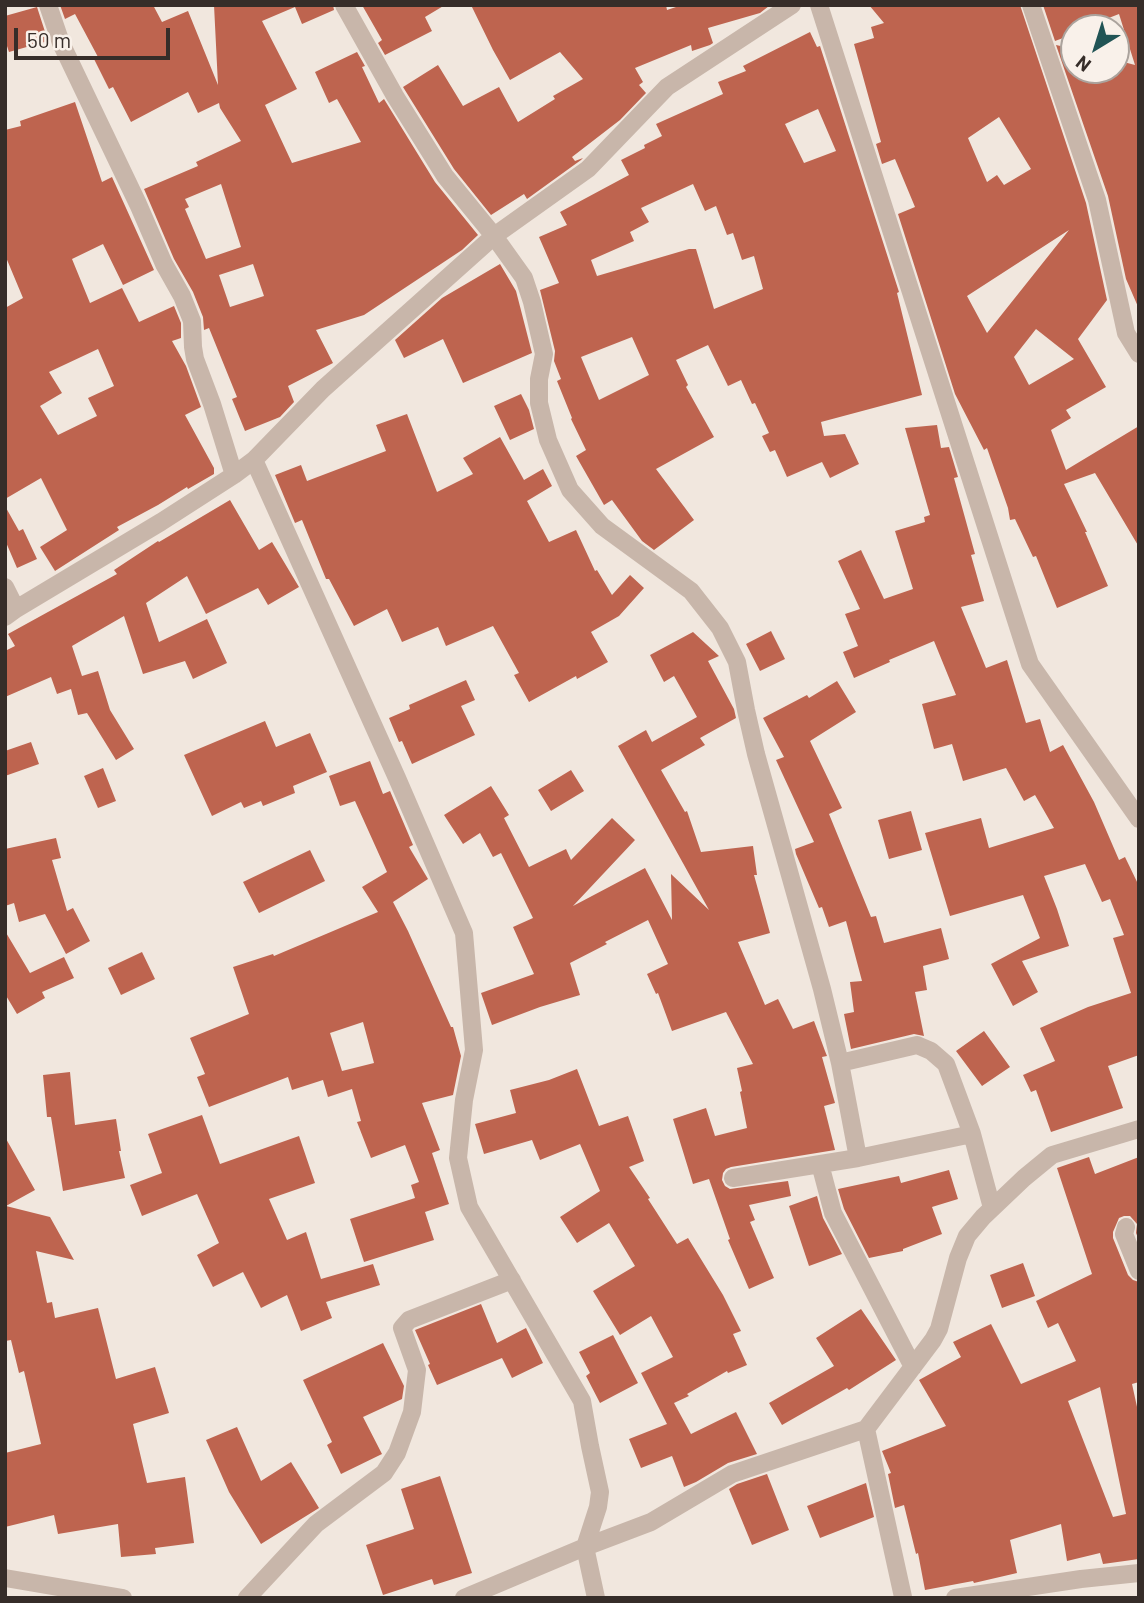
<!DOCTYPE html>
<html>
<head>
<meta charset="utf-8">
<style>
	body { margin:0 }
	#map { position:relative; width:1144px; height:1603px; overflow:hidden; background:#f1e7de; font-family:Barlow,sans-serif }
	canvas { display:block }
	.frame { position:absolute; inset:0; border:7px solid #362d29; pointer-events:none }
	.north { position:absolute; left:1060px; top:14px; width:70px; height:70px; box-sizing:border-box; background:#f9f1ea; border:2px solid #aba39d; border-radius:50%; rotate:218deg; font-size:19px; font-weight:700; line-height:28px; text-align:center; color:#362d29 }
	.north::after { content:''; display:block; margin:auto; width:24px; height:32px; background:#215455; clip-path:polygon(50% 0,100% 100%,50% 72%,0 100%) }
	.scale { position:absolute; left:14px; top:28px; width:156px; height:32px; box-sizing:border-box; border:4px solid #362d29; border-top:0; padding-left:9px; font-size:21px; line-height:24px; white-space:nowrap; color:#362d29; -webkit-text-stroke:5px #f9f1ea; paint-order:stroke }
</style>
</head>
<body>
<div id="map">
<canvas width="1144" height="1603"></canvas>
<div class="frame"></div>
<div class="north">N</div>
<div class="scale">50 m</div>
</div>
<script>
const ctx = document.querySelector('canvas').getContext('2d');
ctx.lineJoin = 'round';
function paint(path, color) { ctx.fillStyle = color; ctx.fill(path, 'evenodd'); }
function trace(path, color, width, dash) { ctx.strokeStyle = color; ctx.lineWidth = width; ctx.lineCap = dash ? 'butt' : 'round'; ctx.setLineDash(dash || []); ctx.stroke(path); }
paint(new Path2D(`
	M60,5H153L162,22L188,11L218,85L214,5H333L334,10L302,24L295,7L262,21L297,89L265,105L292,163L361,142L337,99L329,103L315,72L357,52L365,66L362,67L379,103L384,99L435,182L478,235L462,250L364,315L316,330L333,363L288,386L294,402L280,417L245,431L232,399L237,397L209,328L204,330L203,317L193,292L174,259L144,189L198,166L196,162L241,141L220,108L219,103L198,113L188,92L131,122L113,87L109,89L94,59L98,57L75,14L65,19ZM221,184L241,247L206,259L185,209L189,207L185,199ZM253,264L264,296L230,307L219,275Z
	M362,5H445L425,17L432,31L385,55L378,43L382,40Z
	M471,5H666L667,10L682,5L769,6L760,13L708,28L713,43L710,45L692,51L691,45L635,68L643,82L639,85L646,93L620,120L572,157L575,161L583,158L581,160L527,199L524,194L491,215L454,169L403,87L438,65L463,106L499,87L518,122L555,99L553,96L583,79L560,52L510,80L493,50Z
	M869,5H1020L1086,203L1107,300L1078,339L1106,387L1066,410L1071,418L1051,430L1066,470L1139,426V547L1095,473L1064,484L1087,532H1085L1108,586L1057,608L1036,556L1033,557L1015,519L1010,520L1008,508L987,448L984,450L955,394L898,214L915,207L895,159L882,164L876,144L881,142L854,44L874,38L871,27L884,23ZM999,117L1031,169L1004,185L997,175L987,182L968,138ZM1069,230L987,333L967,296ZM1036,329L1074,359L1029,385L1014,357Z
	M1043,5H1139V65L1137,66H1139V309L1126,279L1108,196L1056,45L1074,49V70H1116V60L1135,65L1119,14L1083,28H1074V34L1055,41Z
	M37,7L48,41L9,52L5,40V16Z
	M810,32L817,47L820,46L899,292L897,293L922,395L821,422L824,436L845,434L859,464L830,478L822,462L787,477L775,450L770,452L762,436L769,433L755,403L752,404L741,380L728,386L708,345L676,360L688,385L686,387L714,437L656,469L694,520L654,550L642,541L612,500L604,505L576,456L586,450L571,419L572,418L557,381L561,379L554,361L555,351L540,290L559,283L539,237L567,225L560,212L629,175L621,160L645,148L644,145L662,136L656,124L723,94L718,82L746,71L743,66ZM818,109L836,151L804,163L785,124ZM693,184L705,211L716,206L727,235L733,233L742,260L754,256L763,289L714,309L696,249H689L597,276L591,260L634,241L630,232L649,222L641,208ZM632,337L649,375L599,400L581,357Z
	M75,102L102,182L112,177L154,270L123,285L103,244L72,259L90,303L122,288L139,322L174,306L181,323V338L172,341L186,366L201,407L185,415L214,468V474L188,489L187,487L158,505L117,527L119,530L55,571L40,547L67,530L41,478L5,499V308L23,298L5,255V130L21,126L20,121ZM98,349L114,386L88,398L97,416L58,435L40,406L62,393L49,372Z
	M500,264L516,291L532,353L463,383L443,339L404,358L395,340L442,298Z
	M521,394L529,410L534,429L510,440L494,406Z
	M407,414L437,492L473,474L463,458L500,437L524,480L543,469L552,486L527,501L549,542L576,530L595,571L597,570L612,595L630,575L644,588L619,616L591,632L608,662L577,679L576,676L529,702L514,675L519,673L493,626L446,646L438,627L402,642L387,609L354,626L329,579H326L302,520L295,523L275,475L301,465L307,481L386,451L376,425Z
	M937,425L941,448L949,447L958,477L954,478L975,554L971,555L984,601L961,607L986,668L1007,660L1026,723L1040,719L1050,752L1063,745L1094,802L1119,860L1125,857L1139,886V1055L1108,1066L1123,1108L1051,1132L1036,1090L1031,1092L1023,1075L1055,1061L1040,1028L1088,1007L1131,993L1113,938L1124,935L1110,899L1102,902L1085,864L1044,876L1057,909L1069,946L1022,961L1038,992L1013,1006L991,964L1040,938L1023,895L950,916L925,833L981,818L989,848L1054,828L1035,795L1024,801L1006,768L963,781L952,744L934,749L922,704L956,695L934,641L889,660L890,662L854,678L843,652L858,646L845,614L860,609L838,561L861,550L884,599L913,589L895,531L925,522L924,517L930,515L905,428Z
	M230,500L259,550L272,542L299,587L268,605L258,588L206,614L187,576L146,603L159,642L207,619L227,663L193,679L185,661L143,674L124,616L72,646L82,676L98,671L110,710L134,749L116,760L87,713L78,715L71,689L57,694L51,677L5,697V651L15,646L8,634L117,574L114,570L158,541L159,542Z
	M5,506L19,531L23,529L37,559L17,568L5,540Z
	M771,631L785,659L760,671L746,644Z
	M693,632L719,656L708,661L734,709L736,718L700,738L705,745L661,770L685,812L687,811L701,852L753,846L757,875H754L770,933L738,942L765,1005L778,999L793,1029L814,1021L825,1051L827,1056L822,1057L835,1103L824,1106L835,1150L731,1167L726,1169L723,1173L722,1180L725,1186L730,1189L788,1181L791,1196L749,1205L755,1220L750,1222L774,1278L749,1289L728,1240L730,1239L709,1179L693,1184L673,1119L706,1108L715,1136L747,1128L740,1092L742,1091L737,1068L753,1064L726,1012L672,1031L658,993L656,994L647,974L668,964L648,920L605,942L607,944L570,963L580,995L540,1007L492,1025L481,993L534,974L513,927L533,918L501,853L493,857L480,833L463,844L444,815L491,786L509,815L504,818L529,867L566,849L571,860L612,818L635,840L573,906L645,868L672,920L671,874L709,910L618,746L646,730L652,742L697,717L674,676L664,682L650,655Z
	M466,680L475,700L461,706L475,735L412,764L402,741L399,742L389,718L410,709L409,705Z
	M837,681L856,712L810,741L842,808L829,814L871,917L876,916L884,943L941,928L949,959L923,966L927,990L915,992L924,1036L914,1034L851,1049L844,1014L854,1012L850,982L862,981L846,921L829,927L822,907L819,908L796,854L795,849L814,842L776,760L784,757L763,718L807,695L809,698Z
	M265,721L276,747L310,733L327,772L293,786L295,793L263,806L261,801L244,808L241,802L212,816L184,755Z
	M31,742L39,764L5,776V751Z
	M370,761L383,794L390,791L413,845L409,847L428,879L393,902L408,931L451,1027H453L461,1056L453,1095L422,1103L440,1150L432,1153L449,1204L425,1212L434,1240L364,1262L350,1219L415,1198L411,1185L419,1182L405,1145L371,1158L357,1122L361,1121L352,1089L328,1097L323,1080L292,1090L288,1077L209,1107L197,1077L205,1074L190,1038L249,1014L233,967L273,954L274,956L378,912L362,887L387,872L355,801L340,806L329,776ZM363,1022L374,1063L342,1071L330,1033Z
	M103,768L116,801L98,808L84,776Z
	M571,770L584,791L551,811L538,790Z
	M911,811L922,850L889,859L878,820Z
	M56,838L61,858L52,860L67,911L73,908L90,941L66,954L45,914L19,922L14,903L5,906V849Z
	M310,850L325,881L259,913L243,882Z
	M5,931L30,973L64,957L74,978L42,992L45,998L17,1014L5,994Z
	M142,952L155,979L121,995L108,968Z
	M984,1031L1010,1067L982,1086L956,1051Z
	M577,1069L599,1126L628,1116L644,1161L629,1167L650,1198L648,1199L677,1244L688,1238L723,1295L741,1331L733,1334L747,1365L728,1373L727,1371L687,1394L689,1396L674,1403L691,1434L736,1412L757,1454L728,1463L696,1482L684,1487L672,1456L641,1468L629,1439L667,1424L641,1373L673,1357L651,1316L620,1335L593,1291L635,1266L609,1223L577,1243L560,1217L600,1191L580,1144L540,1160L532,1140L484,1154L475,1124L516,1113L510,1090L549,1080Z
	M70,1072L75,1125L116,1119L121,1151H119L125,1178L63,1191L51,1117H47L43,1075Z
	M202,1115L220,1164L299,1136L315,1183L269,1199L287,1240L306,1232L321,1279L373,1264L380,1285L326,1302L332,1318L301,1331L287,1295L261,1308L243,1272L213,1287L197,1255L219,1243L197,1194L142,1216L130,1185L162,1173L148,1134Z
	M5,1137L35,1190L6,1206L50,1217L74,1260L36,1251L47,1303L52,1302L55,1318L98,1308L116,1379L155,1367L169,1413L133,1424L147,1483L185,1477L194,1543L155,1548L156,1554L121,1557L118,1524L58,1534L54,1515L5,1527V1453L41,1444L24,1371L19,1373L11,1340L5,1341Z
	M1089,1157L1095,1174L1139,1157V1240L1136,1233L1137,1224L1130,1216H1124L1119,1218L1113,1232V1238L1128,1275L1133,1280L1139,1282V1382L1132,1384L1139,1416V1559L1103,1564L1100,1553L1067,1561L1061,1524L1010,1540L1017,1573L974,1583L973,1581L925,1590L918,1553L916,1554L904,1505L895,1508L888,1474L891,1473L882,1451L946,1426L919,1380L961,1357L953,1342L991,1324L1021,1384L1076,1361L1058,1323L1048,1328L1036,1301L1092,1274L1057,1168ZM1100,1387L1126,1514L1113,1517L1068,1401Z
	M949,1170L958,1199L932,1207L942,1234L903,1249V1251L869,1258L844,1209L838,1189L899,1176L901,1183Z
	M817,1196L823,1218L842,1254L809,1266L789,1206Z
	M1023,1263L1035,1296L1002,1308L990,1275Z
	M481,1304L497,1343L526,1328L543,1363L512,1378L502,1358L437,1385L428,1365L430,1364L415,1330Z
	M861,1309L896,1360L849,1390L847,1388L782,1425L769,1403L834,1366L816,1338Z
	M613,1335L638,1383L600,1403L586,1376L590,1373L579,1352Z
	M383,1343L404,1386L402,1399L363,1417L382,1454L341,1474L327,1445L332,1442L303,1380Z
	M237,1427L261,1481L291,1462L319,1508L261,1544L229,1492L206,1440Z
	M767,1474L789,1530L752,1545L729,1489L737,1484Z
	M440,1476L472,1573L434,1585L432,1579L383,1595L366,1545L414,1529L401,1489Z
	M866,1483L874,1517L820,1538L807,1506Z`), '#be644f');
trace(new Path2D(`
	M48,5L61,43L138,204L164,264L182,296L192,321L193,347L195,359L212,404L234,475
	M344,5L395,96L445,176L494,236L524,278L532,302L544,354L539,379V403L548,440L570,490L602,526L691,591L720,628L737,662L746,710L756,754L822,989L840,1063L858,1158
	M819,5L1030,664L1139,819
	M1031,5L1097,200L1126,333L1139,354
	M254,460L397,778L464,933L474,1050L464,1100L458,1158L469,1207L582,1401L590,1446L600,1492L598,1507L585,1547L596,1598
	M5,587L16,609
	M5,617L16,609L161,522L234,475L254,460L323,389L494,236L588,169L667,87L792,5
	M840,1063L917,1045L931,1051L946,1064L972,1134L992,1208
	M820,1164L833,1213L913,1367
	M733,1178L858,1158L972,1134
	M1126,1227L1124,1234L1139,1271
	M866,1429L903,1597
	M5,1578L123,1598
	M247,1598L316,1524L384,1473L397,1453L412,1412L417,1370L402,1328L409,1320L512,1280
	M464,1598L585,1547L651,1522L732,1474L866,1429L933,1340L939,1329L958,1258L967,1236L983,1217L1024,1178L1052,1155L1139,1129
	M955,1598L1081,1579L1139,1573`), '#c8b6aa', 18);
</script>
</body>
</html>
